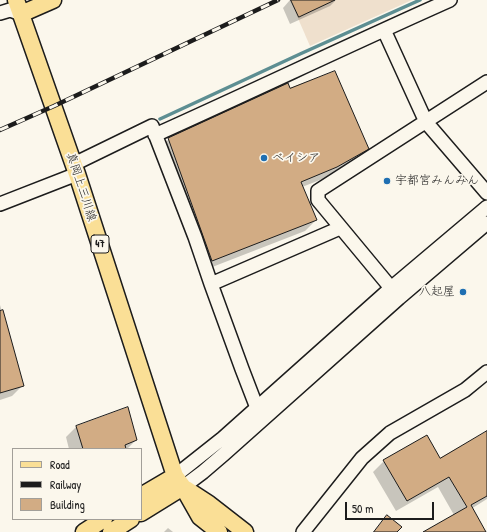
<!DOCTYPE html>
<html>
<head>
<meta charset="utf-8">
<style>
	body { margin:0 }
	#map { position:relative; width:487px; height:532px; overflow:hidden; background:#fbf7ec; font-family:"Patrick Hand",sans-serif }
	canvas { display:block }
	.legend { position:absolute; left:12px; top:448px; width:130px; height:72px; box-sizing:border-box; background:#fbf7ec; border:1px solid #a29f99; margin:0; padding:5px 7px; list-style:none; font-size:12px; color:#1c1c1c }
	.legend li { display:flex; align-items:center; gap:8px; height:20px }
	.legend b { width:20px; border:1px solid #a29f99 }
	.scale { position:absolute; left:345px; top:502px; width:89px; height:18px; box-sizing:border-box; border:2px solid #1c1c1c; border-top:0; padding-left:5px; font-size:12px; line-height:14px; white-space:nowrap; color:#1c1c1c; -webkit-text-stroke:3px #fbf7ec; paint-order:stroke }
</style>
</head>
<body>
<div id="map">
<canvas width="487" height="532"></canvas>
<ul class="legend">
<li><b style="height:5px;background:#fadf96"></b>Road</li>
<li><b style="height:5px;background:#1c1c1c"></b>Railway</li>
<li><b style="height:11px;background:#d2ac84"></b>Building</li>
</ul>
<div class="scale">50 m</div>
</div>
<script>
const ctx = document.querySelector('canvas').getContext('2d');
ctx.lineJoin = 'round';
function paint(path, color) { ctx.fillStyle = color; ctx.fill(path, 'evenodd'); }
function trace(path, color, width, dash) { ctx.strokeStyle = color; ctx.lineWidth = width; ctx.lineCap = dash ? 'butt' : 'round'; ctx.setLineDash(dash || []); ctx.stroke(path); }
function write(font, color, halo, rows, align = 'center') {
  ctx.font = font + ' "Patrick Hand","Klee One",sans-serif'; ctx.lineWidth = 3.5; ctx.setLineDash([]); ctx.textBaseline = 'middle'; ctx.strokeStyle = halo; ctx.fillStyle = color; for (const [text, x, y, turn = 0] of rows) {
    ctx.save(); ctx.translate(x, y); ctx.rotate((+turn || 0) * Math.PI / 180); ctx.textAlign = isNaN(turn) ? turn : align; if (halo) ctx.strokeText(text, 0, 0); ctx.fillText(text, 0, 0); ctx.restore();
  }
}
paint(new Path2D(`
	M290,0H412L310,46Z`), '#efe0cd');
paint(new Path2D(`
	M290,0H336L330,6L290,24L283,8Z
	M290,90L368,149L357,159L325,178L302,187L316,220L305,231L202,271L158,150L169,139Z
	M0,305L23,385L12,396L0,400Z
	M77,426L136,440L127,449H69L66,437Z
	M487,432V499L471,509L484,532H425L454,515L438,487L396,511L373,472L384,461L440,459Z
	M387,516L396,532H373L377,527Z
	M168,528L173,532H164Z`), '#0003');
trace(new Path2D(`
	M160,119L300,54L420,0`), '#5d8e92', 3.5);
const building = new Path2D(`
	M291,0H335L299,17Z
	M335,71L369,149L337,167L301,182L317,220L212,261L168,138L288,83L290,88Z
	M3,310L24,386L0,393V311Z
	M128,407L137,440L125,445L126,449H83L76,426Z
	M487,431V496L471,505L486,532H423L467,507L449,477L407,501L383,460L427,435L440,458Z
	M387,515L402,527L397,532H374Z`);
paint(building, '#d2ac84');
trace(building, '#1c1c1c', 1);
const minor = new Path2D(`
	M0,13L10,10L21,14
	M384,30L426,122L487,193
	M155,135C253,91 351,44 450,0
	M74,164L152,126L195,237L211,284L242,369L257,408
	M0,204L77,174
	M211,284L340,228
	M396,294L318,200V191L487,82
	M175,476L223,438L391,288L487,207
	M183,487L203,472L224,454L399,298L487,223
	M303,532L362,458L390,433L465,390L487,372`);
const major = new Path2D(`
	M16,0L77,174L175,476L183,487L200,517L219,532
	M21,14L53,0
	M186,489L209,504L245,532
	M141,496L175,476
	M141,513L183,487
	M84,532L104,519
	M111,532L131,519`);
trace(minor, '#1c1c1c', 16);
trace(major, '#1c1c1c', 19);
trace(minor, '#fbf7ec', 13);
trace(major, '#fadf96', 16);
const rail = new Path2D(`
	M0,130L54,106L278,0`);
trace(rail, '#1c1c1c', 4.5);
trace(rail, '#fbf7ec', 3, [9]);
for (const [x, y, r, color] of [
	[264,158,4,"#1f6fb2"],
	[387,181,4,"#1f6fb2"],
	[463,292,4,"#1f6fb2"]
]) { const dot = new Path2D(); dot.arc(x, y, r, 0, 2 * Math.PI); ctx.fillStyle = color; ctx.fill(dot); trace(dot, '#fbf7ec', 1.5); }
for (const [x, y, w] of [
	[100,244,18]
]) { const box = new Path2D(); box.roundRect(x - w / 2, y - 9, w, 18, 3); ctx.fillStyle = '#fbf7ec'; ctx.fill(box); trace(box, '#1c1c1c', 1); }
write('bold 11px', '#1c1c1c', null, [
	["47",100,244]
]);
write('12px', '#1c1c1c', '#fbf7ec', [
	["ベイシア",272,158],
	["宇都宮みんみん",395,181],
	["八起屋",455,292,"right"]
], 'left');
write('12px', '#1c1c1c', '#fbf7ec', [
	["真岡上三川線",81,187,72]
]);
</script>
</body>
</html>
